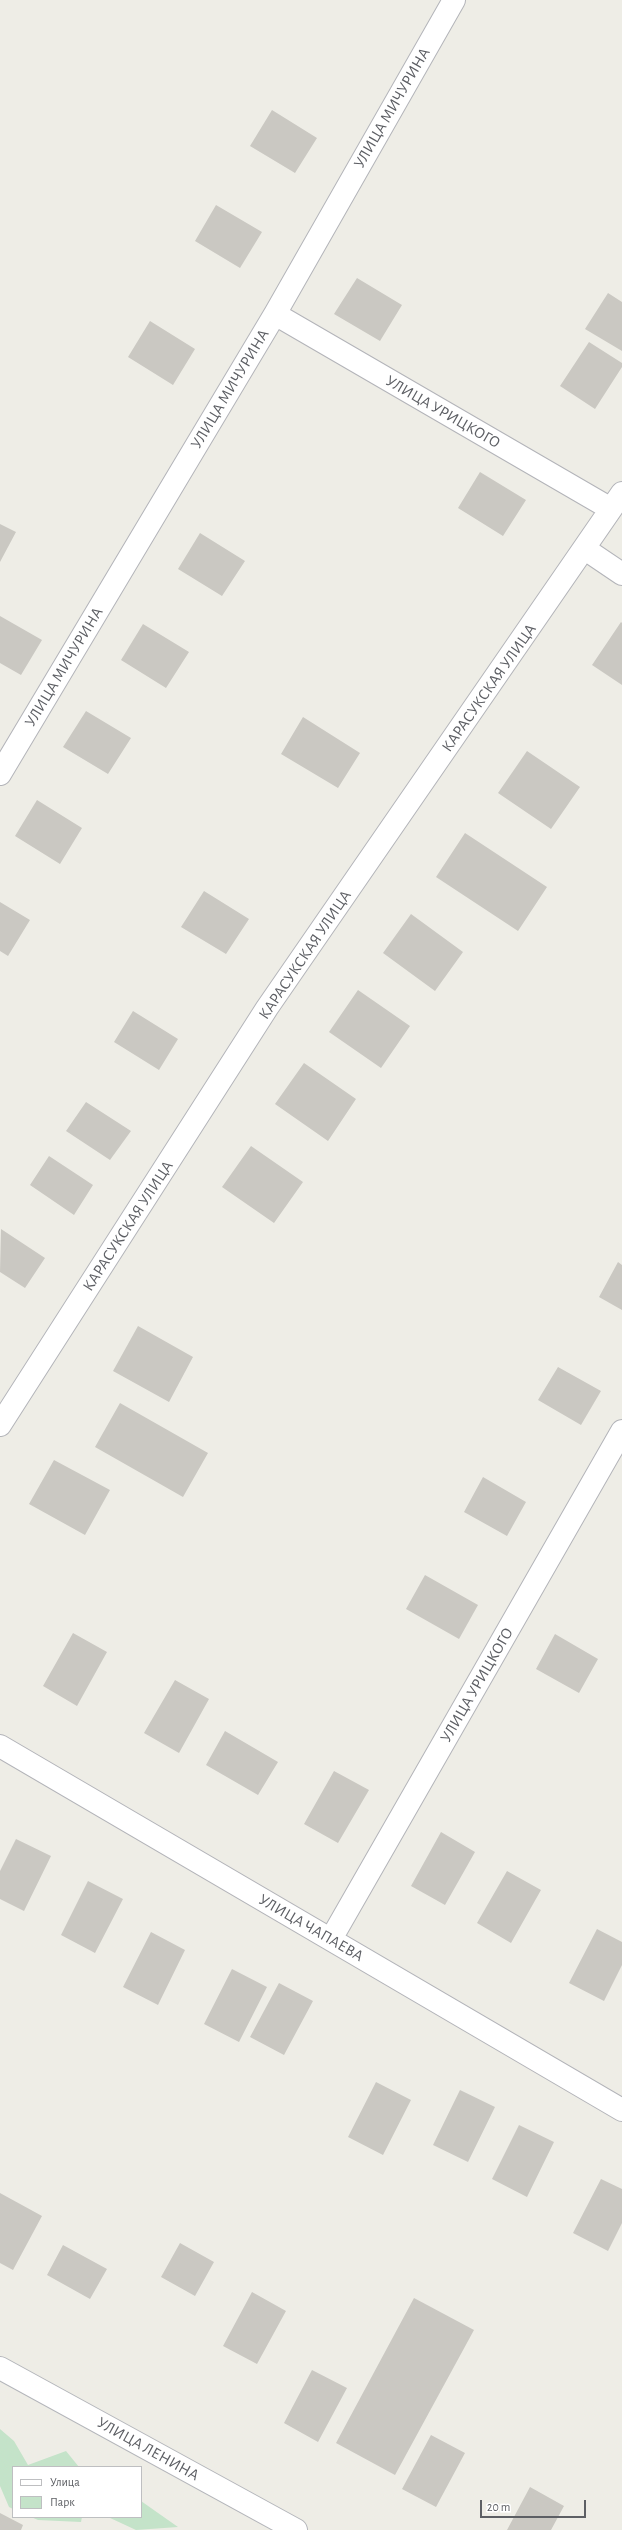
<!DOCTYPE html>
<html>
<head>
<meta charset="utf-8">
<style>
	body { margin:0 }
	#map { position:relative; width:622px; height:2530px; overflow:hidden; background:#eeede6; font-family:"Alegreya Sans",sans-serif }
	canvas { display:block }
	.legend { position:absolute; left:12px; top:2466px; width:130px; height:52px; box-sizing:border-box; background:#fff; border:1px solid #bebfc1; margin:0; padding:5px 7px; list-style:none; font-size:12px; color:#5d5f64 }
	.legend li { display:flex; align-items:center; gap:8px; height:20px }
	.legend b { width:20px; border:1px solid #bebfc1 }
	.scale { position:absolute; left:480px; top:2500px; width:106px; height:18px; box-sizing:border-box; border:2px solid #5d5f64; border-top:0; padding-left:5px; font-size:12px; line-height:14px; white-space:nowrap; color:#5d5f64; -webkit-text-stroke:3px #fff; paint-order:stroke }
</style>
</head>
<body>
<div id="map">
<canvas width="622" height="2530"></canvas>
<ul class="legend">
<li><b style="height:5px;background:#fff"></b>Улица</li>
<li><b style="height:11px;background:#c4e3c9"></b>Парк</li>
</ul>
<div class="scale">20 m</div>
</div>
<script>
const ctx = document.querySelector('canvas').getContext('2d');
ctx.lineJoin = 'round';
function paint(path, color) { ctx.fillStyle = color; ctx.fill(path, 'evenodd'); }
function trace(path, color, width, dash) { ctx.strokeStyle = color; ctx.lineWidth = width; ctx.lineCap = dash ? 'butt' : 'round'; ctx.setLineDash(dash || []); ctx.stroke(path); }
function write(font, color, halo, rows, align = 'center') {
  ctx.font = font + ' "Alegreya Sans",sans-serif'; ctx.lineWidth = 3; ctx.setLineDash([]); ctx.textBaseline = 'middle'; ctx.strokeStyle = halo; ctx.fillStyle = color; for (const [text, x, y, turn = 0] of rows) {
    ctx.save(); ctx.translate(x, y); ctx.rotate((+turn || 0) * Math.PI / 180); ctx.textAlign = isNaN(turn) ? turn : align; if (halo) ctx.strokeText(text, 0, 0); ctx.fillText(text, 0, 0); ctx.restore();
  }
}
paint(new Path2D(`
	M0,2429L14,2441L28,2465L66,2451L79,2467H13V2509L9,2507L0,2486Z
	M141,2501L178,2527L136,2530L108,2517H141Z
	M31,2517H82L81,2522L38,2520Z`), '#c4e3c9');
paint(new Path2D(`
	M272,110L317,138L295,173L250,146Z
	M216,205L262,232L240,268L195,241Z
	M357,278L402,305L380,341L334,314Z
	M608,293L622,302V351L585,329Z
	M150,321L195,349L173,385L128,357Z
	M589,342L622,363V367L595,409L560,386Z
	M480,472L526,500L503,536L458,508Z
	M0,524L16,532L0,562Z
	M200,533L245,561L222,596L178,569Z
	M0,616L42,640L21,675L0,663Z
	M621,622L622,623V685L592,665Z
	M143,624L189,652L166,688L121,660Z
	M86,711L131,738L108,774L63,747Z
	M303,717L360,753L338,788L281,754Z
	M527,751L580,787L551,829L498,793Z
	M37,800L82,828L60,864L15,836Z
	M465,833L547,887L518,931L436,877Z
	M204,891L249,919L226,954L181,927Z
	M0,902L30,920L8,956L0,951Z
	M411,914L463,952L435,991L383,953Z
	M358,990L410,1026L381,1068L329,1032Z
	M133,1011L178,1039L159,1070L114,1042Z
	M304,1063L356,1099L328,1141L275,1104Z
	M86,1102L131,1131L110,1160L66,1131Z
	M251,1146L303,1182L274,1223L222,1187Z
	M49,1156L93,1185L74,1215L30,1185Z
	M1,1229L45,1258L25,1288L0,1272Z
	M618,1262L622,1265V1310L599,1297Z
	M138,1326L193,1357L169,1402L113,1371Z
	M558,1367L601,1391L581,1425L538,1400Z
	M120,1403L208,1453L183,1497L95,1447Z
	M54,1460L110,1490L85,1535L29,1504Z
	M483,1477L526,1502L507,1536L464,1512Z
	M425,1575L478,1605L459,1639L406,1609Z
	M73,1633L107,1652L77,1706L43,1686Z
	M555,1634L598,1659L579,1693L536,1669Z
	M175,1680L209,1699L179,1753L144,1733Z
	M225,1731L278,1762L258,1795L206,1765Z
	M334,1771L369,1790L338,1843L304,1824Z
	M441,1832L475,1852L445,1905L411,1886Z
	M16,1839L51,1856L24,1911L0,1899V1871Z
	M507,1871L541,1890L511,1943L477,1923Z
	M88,1881L123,1899L95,1953L61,1935Z
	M597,1929L622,1942V1965L604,2001L569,1983Z
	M151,1932L185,1950L158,2005L123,1987Z
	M232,1969L267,1987L239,2042L204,2024Z
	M279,1983L313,2001L284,2055L250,2037Z
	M376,2082L411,2100L383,2155L348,2137Z
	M460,2090L495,2107L468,2162L433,2145Z
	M519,2125L554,2142L527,2197L492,2179Z
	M601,2179L622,2189V2223L608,2251L573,2233Z
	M0,2193L42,2216L13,2270L0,2263Z
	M180,2243L214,2262L195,2296L161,2277Z
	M63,2245L107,2269L90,2299L47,2275Z
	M252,2292L286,2311L257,2364L223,2346Z
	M414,2298L474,2330L395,2475L336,2443Z
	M312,2370L347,2388L318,2442L284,2423Z
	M431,2435L465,2453L436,2507L402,2489Z
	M530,2487L564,2506L551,2530H507Z
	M0,2513L23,2525L21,2530H0Z`), '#cac8c2');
const minor = new Path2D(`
	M275,314L611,509
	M585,549L622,574
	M0,774L275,314L454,0
	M0,1425L267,1008L622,493
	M0,1746L622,2110
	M331,1939L622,1431`);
const secondary = new Path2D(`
	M0,2368L296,2530`);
trace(minor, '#b3b4b9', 24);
trace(secondary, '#b4b6bb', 24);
trace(minor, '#fff', 22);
trace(secondary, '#fff', 22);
write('16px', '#5d5f64', '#fff', [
	["УЛИЦА МИЧУРИНА",392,108,-60],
	["УЛИЦА МИЧУРИНА",230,389,-59],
	["УЛИЦА УРИЦКОГО",443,412,30],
	["УЛИЦА МИЧУРИНА",64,667,-59],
	["КАРАСУКСКАЯ УЛИЦА",489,688,-55],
	["КАРАСУКСКАЯ УЛИЦА",305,955,-56],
	["КАРАСУКСКАЯ УЛИЦА",128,1226,-57],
	["УЛИЦА УРИЦКОГО",477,1685,-60],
	["УЛИЦА ЧАПАЕВА",311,1928,30],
	["УЛИЦА ЛЕНИНА",148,2449,29]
]);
</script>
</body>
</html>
